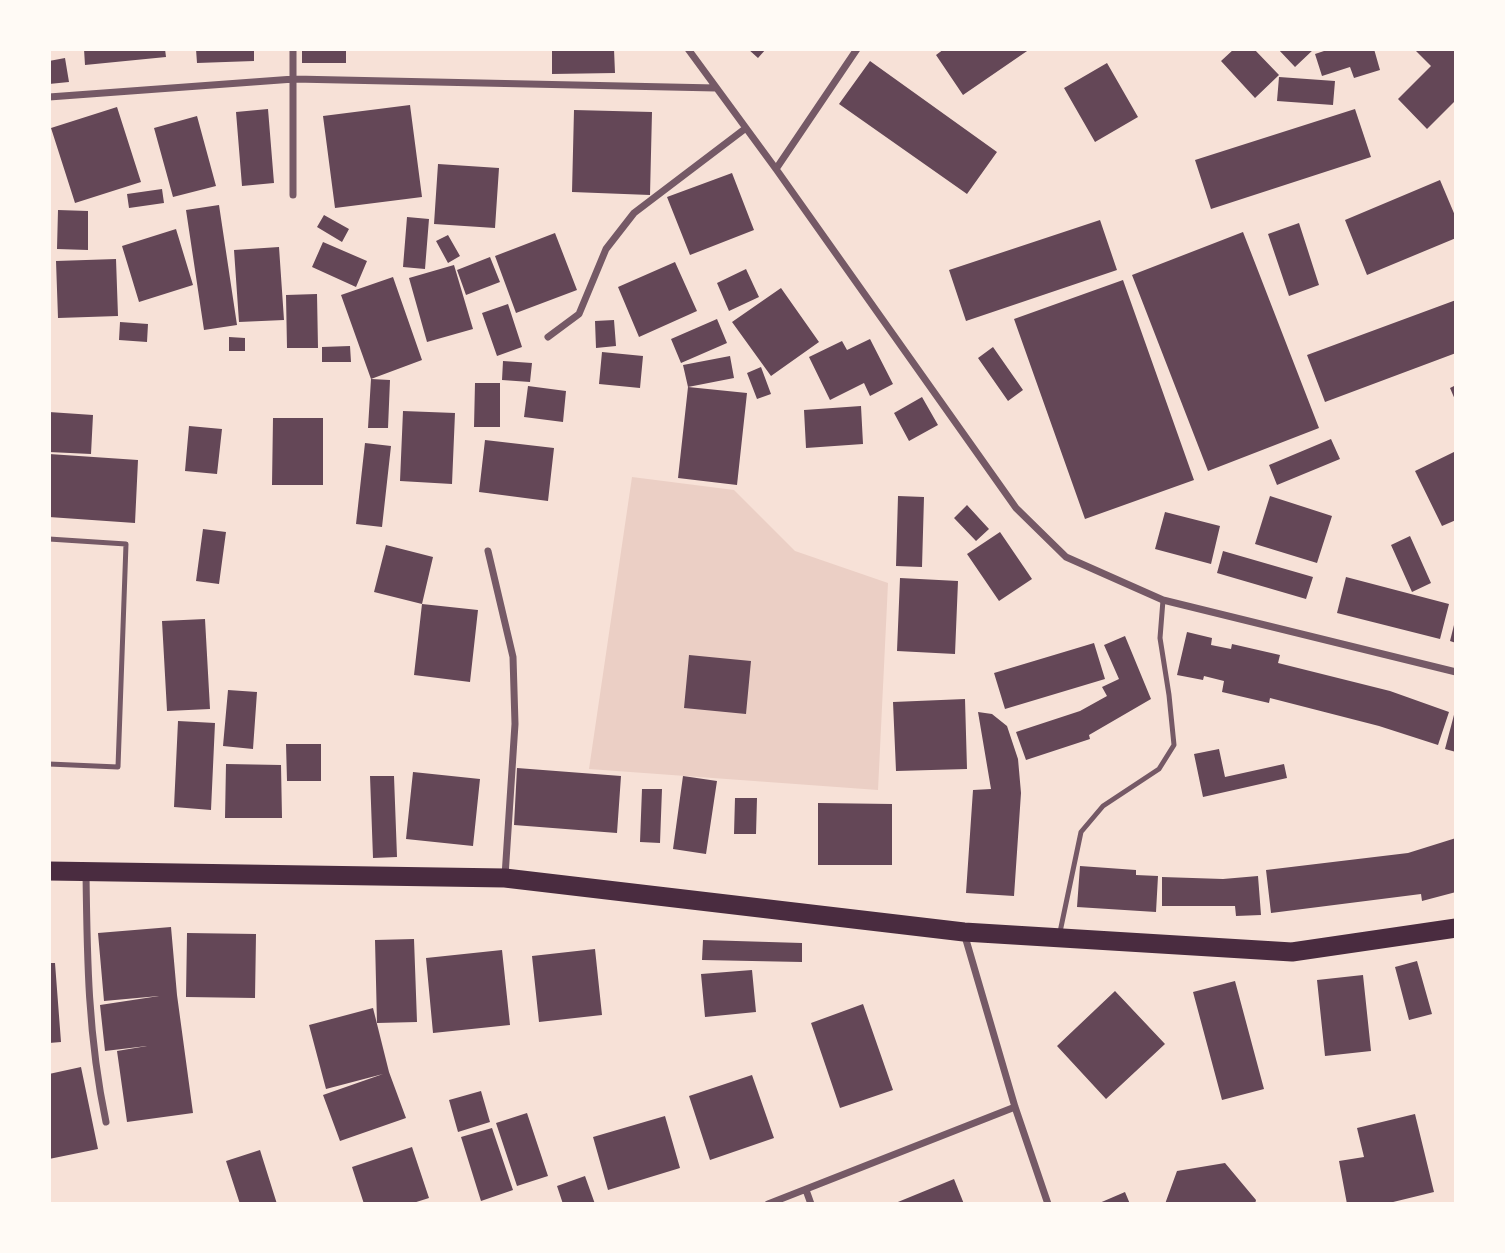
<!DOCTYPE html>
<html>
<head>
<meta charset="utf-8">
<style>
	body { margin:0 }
	#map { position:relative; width:1505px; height:1253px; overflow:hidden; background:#f7e1d7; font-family:Poppins,sans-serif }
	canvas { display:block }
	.frame { position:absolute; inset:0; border:51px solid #fffaf5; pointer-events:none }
</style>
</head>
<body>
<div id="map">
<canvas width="1505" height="1253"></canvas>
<div class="frame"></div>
</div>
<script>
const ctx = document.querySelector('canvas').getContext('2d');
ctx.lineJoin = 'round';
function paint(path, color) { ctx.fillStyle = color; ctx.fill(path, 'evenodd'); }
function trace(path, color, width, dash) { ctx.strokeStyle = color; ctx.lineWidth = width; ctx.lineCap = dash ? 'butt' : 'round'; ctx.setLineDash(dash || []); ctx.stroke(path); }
paint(new Path2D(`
	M632,477L734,490L795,551L888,583L878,790L589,769Z`), '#ebcfc5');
paint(new Path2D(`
	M84,49H165L166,57L85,65Z
	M196,49H254V61L197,63Z
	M302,49H346V63H302Z
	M552,49H614L615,73L552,74Z
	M748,49H766L758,58Z
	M944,49H1030L963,95L936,55Z
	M1234,49H1254L1279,75L1255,98L1221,61Z
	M1278,49H1314L1295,67Z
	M1330,49H1374L1380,70L1354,78L1350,67L1322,76L1315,54Z
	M1414,49H1456V100L1427,129L1398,99L1431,66Z
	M65,58L69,82L49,84V61Z
	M870,61L997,152L967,194L839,104Z
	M1107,63L1138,117L1095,142L1064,88Z
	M1279,77L1335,81L1333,105L1277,101Z
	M410,105L422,197L335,208L323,116Z
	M117,107L141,182L75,203L51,128Z
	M268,109L274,183L242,186L236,112Z
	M1355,109L1371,157L1211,209L1195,160Z
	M574,110L652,112L650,195L572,192Z
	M197,116L216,186L173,197L154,128Z
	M438,164L499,168L495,228L434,224Z
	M732,173L754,230L690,255L667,197Z
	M1440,180L1456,218V238L1367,275L1345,220Z
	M162,189L164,203L129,208L127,194Z
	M219,205L237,325L204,330L186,210Z
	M58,210L88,211V250L57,249Z
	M324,215L349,229L342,242L317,227Z
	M407,217L429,219L425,269L403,267Z
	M1100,220L1117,270L966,321L949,270Z
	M1299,223L1319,285L1289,296L1268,234Z
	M176,229L193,285L139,302L122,246Z
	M1243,232L1319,428L1208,471L1132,275Z
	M555,233L577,290L516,313L495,256Z
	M448,235L460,256L448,263L436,241Z
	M323,242L367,261L356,287L312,267Z
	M279,247L284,320L239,322L234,250Z
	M490,257L500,282L466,295L457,270Z
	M116,259L118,316L58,318L56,261Z
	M675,262L697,311L639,337L618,287Z
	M454,265L473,329L427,342L409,278Z
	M746,269L759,297L729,311L717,283Z
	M393,277L422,360L371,379L341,295Z
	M1123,280L1194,480L1085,519L1014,319Z
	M781,288L819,342L771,376L732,322Z
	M317,294L318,348H287L286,295Z
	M1456,300V353L1325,402L1307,355Z
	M508,304L522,347L497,356L482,313Z
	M717,319L727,343L681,363L671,339Z
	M614,320L616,346L596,348L595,321Z
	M120,322L148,324L147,342L119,340Z
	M229,337L245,338V351H229Z
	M870,339L893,384L870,396L864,383L830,400L809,357L842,341L847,350Z
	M350,346L351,362H322V347Z
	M993,347L1023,390L1008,401L978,358Z
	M602,352L643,356L640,388L599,384Z
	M730,356L734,378L688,387L683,365Z
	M503,361L532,363L530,382L502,380Z
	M761,367L771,394L757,399L747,373Z
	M371,379L390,380L388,428H368Z
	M475,383H500V427H474Z
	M1456,385V402L1450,388Z
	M528,386L566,391L563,422L524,417Z
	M688,387L747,393L737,485L678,478Z
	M922,397L938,425L909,441L894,413Z
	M861,406L863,444L806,448L804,410Z
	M403,411L455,413L452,484L400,481Z
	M49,412L93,415L91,454L49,452Z
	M273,418H323V485H272Z
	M189,426L222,429L217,474L185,471Z
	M1331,439L1340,459L1277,485L1269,465Z
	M485,440L554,448L548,501L479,492Z
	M365,443L391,446L382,527L356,524Z
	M1456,451V520L1442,526L1415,471Z
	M49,454L138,460L135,523L49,517Z
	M898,496L924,497L922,567L896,566Z
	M1270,496L1332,516L1317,563L1255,544Z
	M967,505L989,529L976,541L954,518Z
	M1165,512L1220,526L1211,564L1155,549Z
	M203,529L226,532L219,584L196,581Z
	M1000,532L1032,579L999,601L967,554Z
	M1410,536L1431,583L1412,592L1391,545Z
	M386,545L433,557L422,604L374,592Z
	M1223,551L1313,577L1306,599L1217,573Z
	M1346,577L1449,604L1440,639L1337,613Z
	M900,578L958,581L955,654L897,651Z
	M422,604L478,610L470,682L414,675Z
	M205,619L210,709L167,711L162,621Z
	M1455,621H1456V643L1450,641Z
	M1187,632L1212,638L1211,645L1231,649L1232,644L1280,655L1278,663L1390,691L1449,712L1438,745L1379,726L1270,698L1269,703L1222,692L1224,681L1204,676L1203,680L1177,675Z
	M1125,636L1151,699L1089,735L1090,739L1026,760L1016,732L1080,711L1107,696L1102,687L1119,679L1104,645Z
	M1094,643L1105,679L1005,709L994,673Z
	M689,655L751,661L746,714L684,708Z
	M228,690L257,692L253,749L223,746Z
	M965,699L967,769L896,771L893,702Z
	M1455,711H1456V752L1445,749Z
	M978,712L992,714L1007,726L1018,759L1021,793L1014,896L966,893L973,790L991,789Z
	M178,721L215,723L211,810L174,807Z
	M286,744H321V781H287Z
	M1219,749L1225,777L1284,764L1287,778L1203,797L1194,754Z
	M226,764L281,765L282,818H225Z
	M517,768L621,776L617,833L514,825Z
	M413,772L480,779L473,846L406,839Z
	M370,776H394L397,857L373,858Z
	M683,776L717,781L706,854L673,849Z
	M642,789H662L660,843L640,842Z
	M735,798H757L756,834H734Z
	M818,803L892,804V865H818Z
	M1456,838V892L1422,901L1421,894L1271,913L1266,870L1408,853Z
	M1080,866L1136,870V875L1158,876L1156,912L1077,907Z
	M1258,876L1261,915L1236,916L1235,906H1162V877L1223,879Z
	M171,927L177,995L193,1113L127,1122L117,1051L147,1046L105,1051L100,1005L159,996L104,1001L98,933Z
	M187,933L256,934L255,998L186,997Z
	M414,939L417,1022L377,1023L375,940Z
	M703,940L802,943V962L702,960Z
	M595,949L602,1015L539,1022L532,956Z
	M502,950L510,1025L433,1033L426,958Z
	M1417,961L1432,1014L1409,1020L1395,967Z
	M49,963H55L61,1042L49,1043Z
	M752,970L756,1012L705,1017L701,974Z
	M1363,975L1371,1051L1325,1056L1317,980Z
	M1235,981L1264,1089L1222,1100L1193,992Z
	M1115,991L1165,1044L1106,1099L1057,1046Z
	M863,1004L893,1090L840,1108L811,1023Z
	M373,1008L389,1072L406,1118L340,1141L323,1095L383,1074L326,1089L309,1025Z
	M81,1067L98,1149L49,1159V1074Z
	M752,1075L774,1138L710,1160L689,1096Z
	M481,1091L490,1122L458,1132L449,1100Z
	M527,1113L548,1176L517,1186L496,1123Z
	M1415,1114L1434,1192L1385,1204H1347L1339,1161L1364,1157L1357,1128Z
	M665,1116L680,1168L608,1190L593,1137Z
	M492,1128L513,1190L481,1201L461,1137Z
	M412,1147L429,1198L410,1204H364L352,1167Z
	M260,1150L277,1204H240L226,1161Z
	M1225,1163L1256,1200L1255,1204H1165L1177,1171Z
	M585,1176L595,1204H563L557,1186Z
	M954,1179L964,1204H893Z
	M1125,1192L1130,1204H1097Z`), '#644757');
trace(new Path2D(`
	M49,539L126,544L118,767L49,764
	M1060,932L1081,832L1103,806L1159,769L1174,745L1169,695L1160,638L1163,600`), '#755966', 5);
trace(new Path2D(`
	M688,49L776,169L1016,508L1066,557L1163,600L1456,672
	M49,97L294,79L716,88
	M776,169L857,49
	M293,195V49
	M548,337L579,314L606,249L634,213L746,128
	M488,551L513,657L515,724L505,876
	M86,872C87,958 88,1037 106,1122
	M964,933L1015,1107L1048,1204
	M806,1190L811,1204
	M768,1204L1015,1107`), '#755966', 7);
trace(new Path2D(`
	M49,871L505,878L964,932L1292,952L1456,928`), '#4a2c40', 19);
</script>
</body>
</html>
